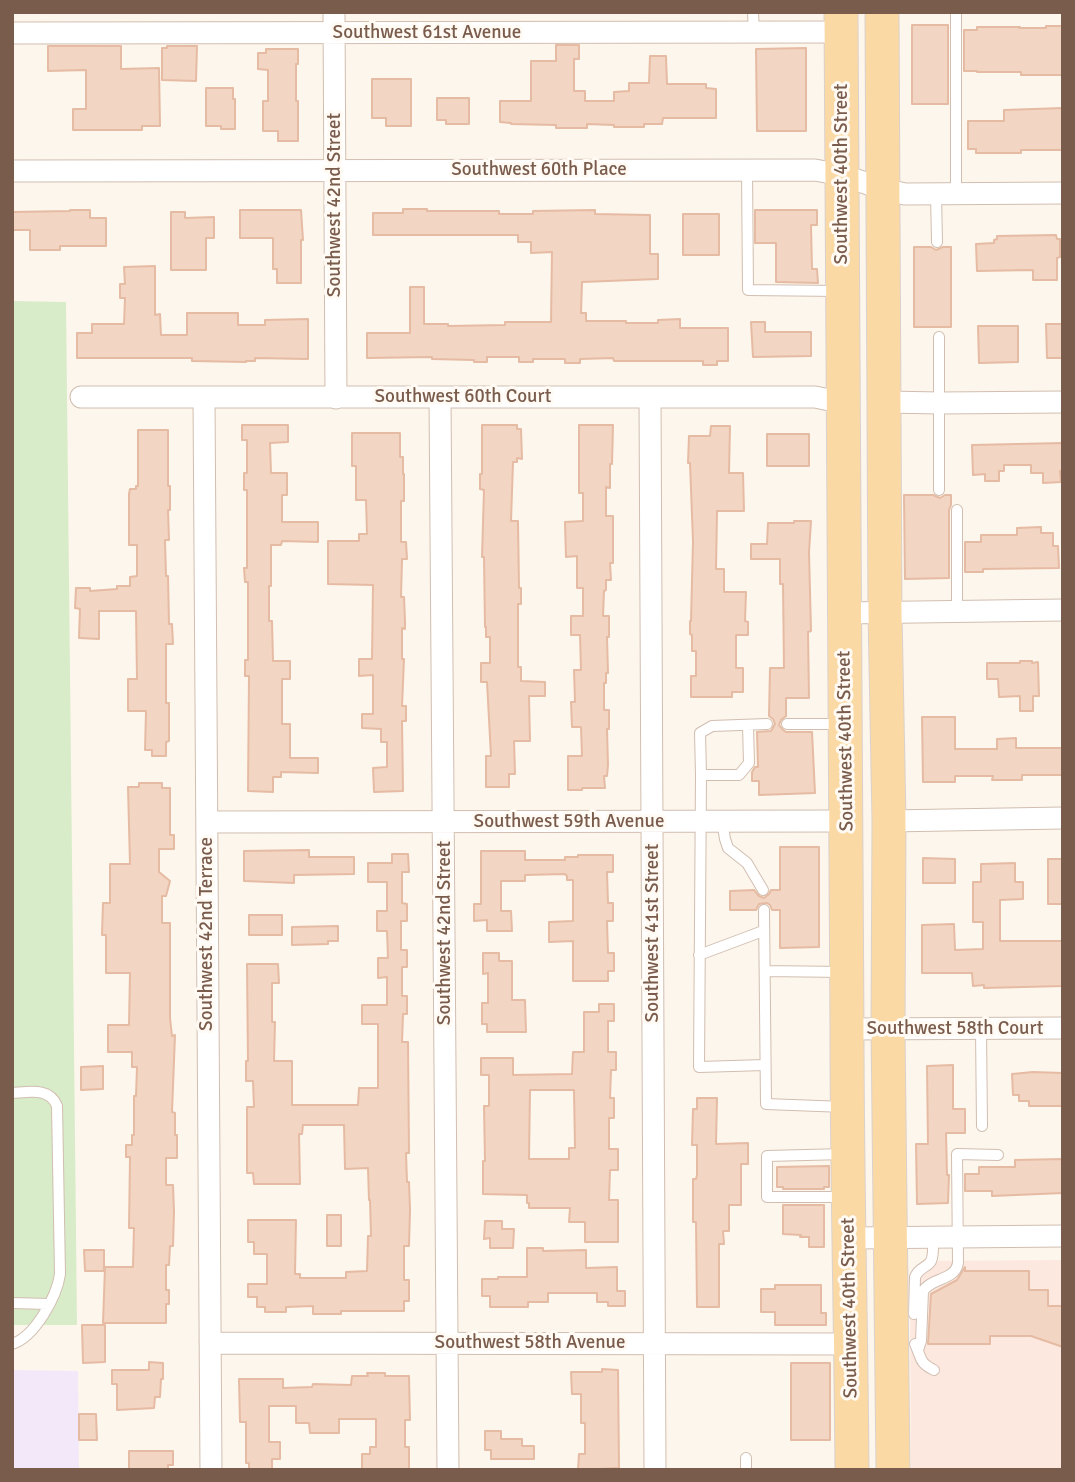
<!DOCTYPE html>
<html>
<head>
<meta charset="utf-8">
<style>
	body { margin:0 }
	#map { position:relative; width:1075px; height:1482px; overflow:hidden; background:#fdf6ec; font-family:Signika,sans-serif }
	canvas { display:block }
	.frame { position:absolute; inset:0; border:14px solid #7a5c4d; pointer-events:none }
</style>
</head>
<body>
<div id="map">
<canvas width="1075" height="1482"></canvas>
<div class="frame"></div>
</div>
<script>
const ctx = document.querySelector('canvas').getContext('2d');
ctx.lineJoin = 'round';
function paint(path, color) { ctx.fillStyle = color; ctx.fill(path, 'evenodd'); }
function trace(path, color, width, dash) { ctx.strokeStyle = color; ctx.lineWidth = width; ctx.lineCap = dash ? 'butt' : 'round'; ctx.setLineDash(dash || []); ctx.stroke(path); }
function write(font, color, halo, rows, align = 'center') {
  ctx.font = font + ' Signika,sans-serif'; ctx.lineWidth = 6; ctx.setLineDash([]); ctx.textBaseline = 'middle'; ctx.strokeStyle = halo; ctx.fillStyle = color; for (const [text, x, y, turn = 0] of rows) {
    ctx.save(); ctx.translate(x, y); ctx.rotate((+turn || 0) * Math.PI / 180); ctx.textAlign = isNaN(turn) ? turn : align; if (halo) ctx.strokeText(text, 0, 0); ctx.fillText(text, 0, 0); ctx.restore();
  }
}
paint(new Path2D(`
	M1063,1260V1470H911L910,1279L912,1272L917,1265L926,1261Z`), '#fde8e0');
paint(new Path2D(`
	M12,1370L78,1371L79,1470H12Z`), '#f3e8fa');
paint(new Path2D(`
	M12,301L66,302L77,1325H12Z`), '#d8ecc9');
const building = new Path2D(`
	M912,25H948V104H912Z
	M1046,26H1063V75H1021V72H977V71H964V30H977V27H1020L1019,28H1046Z
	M556,45H579V59H574V91H585V101H614V92L629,91V83H649L650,56H666L667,84H706V88L716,89V118H663L662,124H644V127H614V125L587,124V128H556V125L511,124V123L500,122V101H531V61H556Z
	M48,46H121V69L159,68L160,126H142V130H73V109H86V70L48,71Z
	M167,46H197L196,81L162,80V48H167Z
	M806,48V131H757L756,49Z
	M266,49H298V64H296V101H298V141H278V131H263V101H268V70L258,69V53H266Z
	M372,79H411V126H386V118H372Z
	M206,88H233V99H235V129H221V126H206Z
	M437,98H469V124H446V120H437Z
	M1063,108V150H1021V153H976V149H968V121H1004V110Z
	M403,209H427V211H499V214H533V211L595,210V214L650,215V254H658V279L582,282L581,313H586V321H626V323H658V320L680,319V328H728V361H717V365H703V361H614L613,358L580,359V363H565V359H533V362H519V357H487V362H474V360L432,359V357L367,358V333H410V287H424V324H448V326L505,325V322H551L552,252L531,253V242H518V235H373V213H403Z
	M70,210H90V218H106V246H60V250H30V230H12V212L70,211Z
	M240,210H301L303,240H301V283H277V269H273V238H240Z
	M755,210H817V225H811L812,269H817L818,283L776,282V243H755Z
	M171,212H185V218L214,217V238H206V270H171Z
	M683,214H719V255H683Z
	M1056,235L1057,239H1060V257L1057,258V280H1033V270L977,271L976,244L994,243V240L997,239V236Z
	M914,247H931L936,250L943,247H951V327H914Z
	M155,266V315L160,314L161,335H187V313H238V325H265V320L308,319V359L255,358V361H246V362L192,361V358H77V333H92V324H124L125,298H120V284H125L124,267Z
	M751,322H765V332H811V356L753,357Z
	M1046,324H1063V358H1047Z
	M978,326H1018V362L979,363Z
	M242,425H288V442L270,443L271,473H287V495H282V522H318V542L282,541L281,545H271V586H269V621H272L273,661H290V679H282V724H290V758H318V773L281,772V777H273V792L248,791L249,676H245V660H248V582H245L244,568H247V490H244V473H247V440H242Z
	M482,425H517V429H521L522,459L517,458V462H513L511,521H518L519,588H521V604H518V667H521V681L545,682V696H529L530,741H514L515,774H509V787H486V756H491L487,682H481V663H490V637H486V627H485L484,557H482L484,490L480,489V474H482Z
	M579,425H613L612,464H610V488L606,487V516H613V563H610L611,580H606V590L604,591L603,616H609V637H607L608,673H606V683H604V710H609V729H607L608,765L607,776H604L605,788H582V790H568V756H582L581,727H572L571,702H575L574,670H581L580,635H571V616H583V588H577V556L566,557L565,522L583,521V493H579Z
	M711,426H730L729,473H743L744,511H717L716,569H724V592H746L745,621L748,622V635H736V668H743V692H732V697H691V676H696V651H692V635L690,634V621H691L693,541L690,463H688L689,436H710Z
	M138,430H168V486H170V510H168L169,540H165L166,576H168L169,624H172L173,644H166V703H169V741L166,742V756H152V750H145L146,711H128V679H137L136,611H99V639L79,638L80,609L75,608L76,588H90V591L117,589V586H130V577L137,576V545H129V494L130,489H136V486H138Z
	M352,433H400V457H403V474H404V501H401V542H406L407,559H402L401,597H404L405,621V629L402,628V659H404L402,706H406V721H402L403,791L374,792L373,768L387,767V742H381V729L362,728V714H373V675L359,676V659H372L373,585L328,584V541H359V534H367L366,500H356V466H352Z
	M767,434H809V466H767Z
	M1063,443V471H1060L1061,482L1043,483V473H1031V465H1004V471H999V481H985V474L973,475L972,445Z
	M904,495H933L940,498L945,495H951V505L949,510V578L905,579Z
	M794,521H811L809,552L811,631L808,632L809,698H786V716L781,720L779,725L783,730L786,732H812L815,793L759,795V781H752V772L755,767H758L757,732L771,731L775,724L773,719L769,716L770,668H784L783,584H780V559H751V544H767L768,523H794Z
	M1041,527V533H1053V546H1058L1059,568L983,569V572H965V542H981V535H1017V528Z
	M1020,661H1032V663L1038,662L1039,696H1033V711H1020V696L999,697L998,679H987V663H1020Z
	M922,717H955V749H997V739L1016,738V748H1063V775H1022V780H992L993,776H955V782H923Z
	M139,783H162V788H170V835H174V849H159V872L170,881L166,896H162V923H170V1018L172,1036L175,1035L172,1112L175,1113V1135H177V1158H166V1185H173L174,1212L173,1246H170L169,1265H166V1290H169V1304H166V1323H103L105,1267H133L134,1228H129L130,1157H126V1145H132V1135H134V1096H136L137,1067H132V1052H108V1025H129L130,973H106V935H102L103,903H110V864H130L128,787H139Z
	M780,847H819V947L780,948V910H772L770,905L767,903L759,904L756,910H730V891L754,890L759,896L764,898L769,894L771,890H780Z
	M309,850V857H354V874L294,875V883L244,881V851Z
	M481,851H525V860H565V857H578V855H613V872H607L608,903H613V921H607L608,953H614V971H608V981H573V941L549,942V922L573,921V880H567V876L565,874L525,875V881H501V911H511L512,931H487V920L474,921V904H481Z
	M392,854H408L409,872H402V903L407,904V921H401V950H407V967H402V996H407V1014H403L402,1042H408L409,1153H406L407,1182H409L410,1210L409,1246H404V1280H409V1301H404V1311H341V1314H313V1306L286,1307V1312H265V1307H257V1297H248V1284H267V1254H254V1242H248V1220H296L295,1274H300V1278H346V1272L367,1271L368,1236H371L370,1200H369L368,1168L345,1169L344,1125H303L302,1134H299L300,1184H254L253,1173H247V1107H254L253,1081H246V1061H248L247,964H278L279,983H272V1022H275L274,1061H292V1105H358L359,1088H378V1024H362V1005H387V977L378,978V958H388L387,931H377V911H387V882H368V863H392Z
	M923,858L955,859V883H923Z
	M1048,859H1063V904H1048Z
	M1015,863V882H1023V899L1000,900V941H1063V986L984,988V985L973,986L972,973H922V925L954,924L955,950L983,949V922H973V882H981V864Z
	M249,915H282V935H249Z
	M338,926V941H328V944L292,945V927Z
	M483,953H499V961H512V1000H525L526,1032H487V1024H482V1003H488V973L483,974Z
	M599,1004H614V1021H608V1052H616V1070H611L610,1098H614V1118H609V1149H618V1170H610L609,1200H618V1242H585V1222H569L570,1208H529V1203H527V1195L483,1194V1161H485L484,1106H489V1075H481V1058H513V1075L572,1074L573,1052H584V1012H599ZM530,1090H574L575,1148H569V1159H529Z
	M953,1065V1109H965V1133H946L947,1175H949L948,1203L917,1204L916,1144H928L927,1066Z
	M103,1066V1089L81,1090V1067Z
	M1033,1072L1063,1073V1106H1029V1101H1019V1095H1013L1012,1074Z
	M697,1098H717L716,1144L748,1143V1164H741V1205H729V1231H723L724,1244H719V1307H697L696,1222H693V1179H696L697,1175V1145H692L693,1109H697Z
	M1063,1159V1193L992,1196V1191H965V1174H979V1167H1015V1160Z
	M829,1166V1187H824V1189H783V1187H777V1167Z
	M783,1205H824V1247H809V1237H800L801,1235L783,1234Z
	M327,1215H341V1246H327Z
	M485,1221H502V1229H514L513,1248H490V1238L484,1239Z
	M527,1248H543V1251L586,1250V1268L617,1267V1291H625V1306H608V1302H597V1293H548V1302H528V1307H490V1296H482V1279H498V1277H527Z
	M84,1250H104V1271H85Z
	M965,1267V1271H1029V1290H1048V1306H1063V1347L1031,1336H990V1344H928L931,1294L957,1280Z
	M775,1285H821V1313H826V1325H775V1312H761V1289H775Z
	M82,1325H105V1362L83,1363Z
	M149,1362L163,1363V1379H161L160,1397H155L154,1408L117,1410V1384H112V1370H149Z
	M791,1363H830V1440H791Z
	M602,1369L618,1370L619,1468L578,1470L579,1454H585V1423H581V1394H572L571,1372H602Z
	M367,1373H385V1376H409L410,1420H405V1447H409V1470H362V1454H370V1447H376V1419H339V1433H310L309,1423H296V1406H269V1442H280V1459H272V1470H249V1463H246V1422H240L239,1379H283V1388L312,1387L313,1384L351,1385L352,1376H368Z
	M79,1414H96L97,1440H79Z
	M485,1431H501V1439H522V1446H534V1459H491V1450H485Z
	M129,1451H173V1465H168V1470H129Z`);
paint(building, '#f3d5c3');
trace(building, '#e6bba3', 2);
const lane = new Path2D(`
	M753,12L754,33
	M747,170L748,290L840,291
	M936,194L937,242
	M956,194V12
	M939,490V337
	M957,611V510
	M787,724H843
	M748,725L749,763L739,775H701L700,733L712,726L767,724
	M701,775L699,1067L765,1065
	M722,821L725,839L728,848L747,863L763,890
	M764,910L766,1104L845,1107
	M699,955L763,931
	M765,971L844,972
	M981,1029L982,1126
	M12,1093C29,1092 50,1087 57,1106L60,1274C57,1296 35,1337 12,1344
	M845,1154L767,1156V1197H846
	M12,1303L48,1304
	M914,1314L915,1277C919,1267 927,1268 931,1261C934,1255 933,1244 933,1237
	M915,1344C922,1358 918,1362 934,1370
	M918,1350L921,1341L923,1291C932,1277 955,1281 958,1263L957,1154L998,1155
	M746,1470V1458`);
const street = new Path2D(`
	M334,12L336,398
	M12,33L841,32
	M12,171L815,170L842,175L883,189L905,194L1063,193
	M81,397H815L844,403
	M440,397L448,1470
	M650,397L655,1470
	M204,398L211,1470
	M885,402L940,403L1063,402
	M844,613L1063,610
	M889,821L1063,818
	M207,822L847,821
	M847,1029L1063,1028
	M849,1238L1063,1236
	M210,1343L850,1344`);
const primary = new Path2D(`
	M841,12C844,352 845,691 847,1030C847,1177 851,1323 852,1470
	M882,12L885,612L889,821L888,1029L893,1470`);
trace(lane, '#d1beb0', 12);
trace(street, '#d1beb0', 23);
trace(primary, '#dad1cd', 35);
trace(lane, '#fff', 10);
trace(street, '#fff', 21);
trace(primary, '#fbd9a5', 33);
write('19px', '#7a5c4d', '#fffaf3', [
	["Southwest 61st Avenue",427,33],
	["Southwest 60th Place",539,170],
	["Southwest 40th Street",842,174,-90],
	["Southwest 42nd Street",335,205,-90],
	["Southwest 60th Court",463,397],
	["Southwest 40th Street",846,741,-91],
	["Southwest 59th Avenue",569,822],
	["Southwest 42nd Street",445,933,-90],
	["Southwest 41st Street",653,933,-90],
	["Southwest 42nd Terrace",207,934,-90],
	["Southwest 58th Court",955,1029],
	["Southwest 40th Street",850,1308,-91],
	["Southwest 58th Avenue",530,1343]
]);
</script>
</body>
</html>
